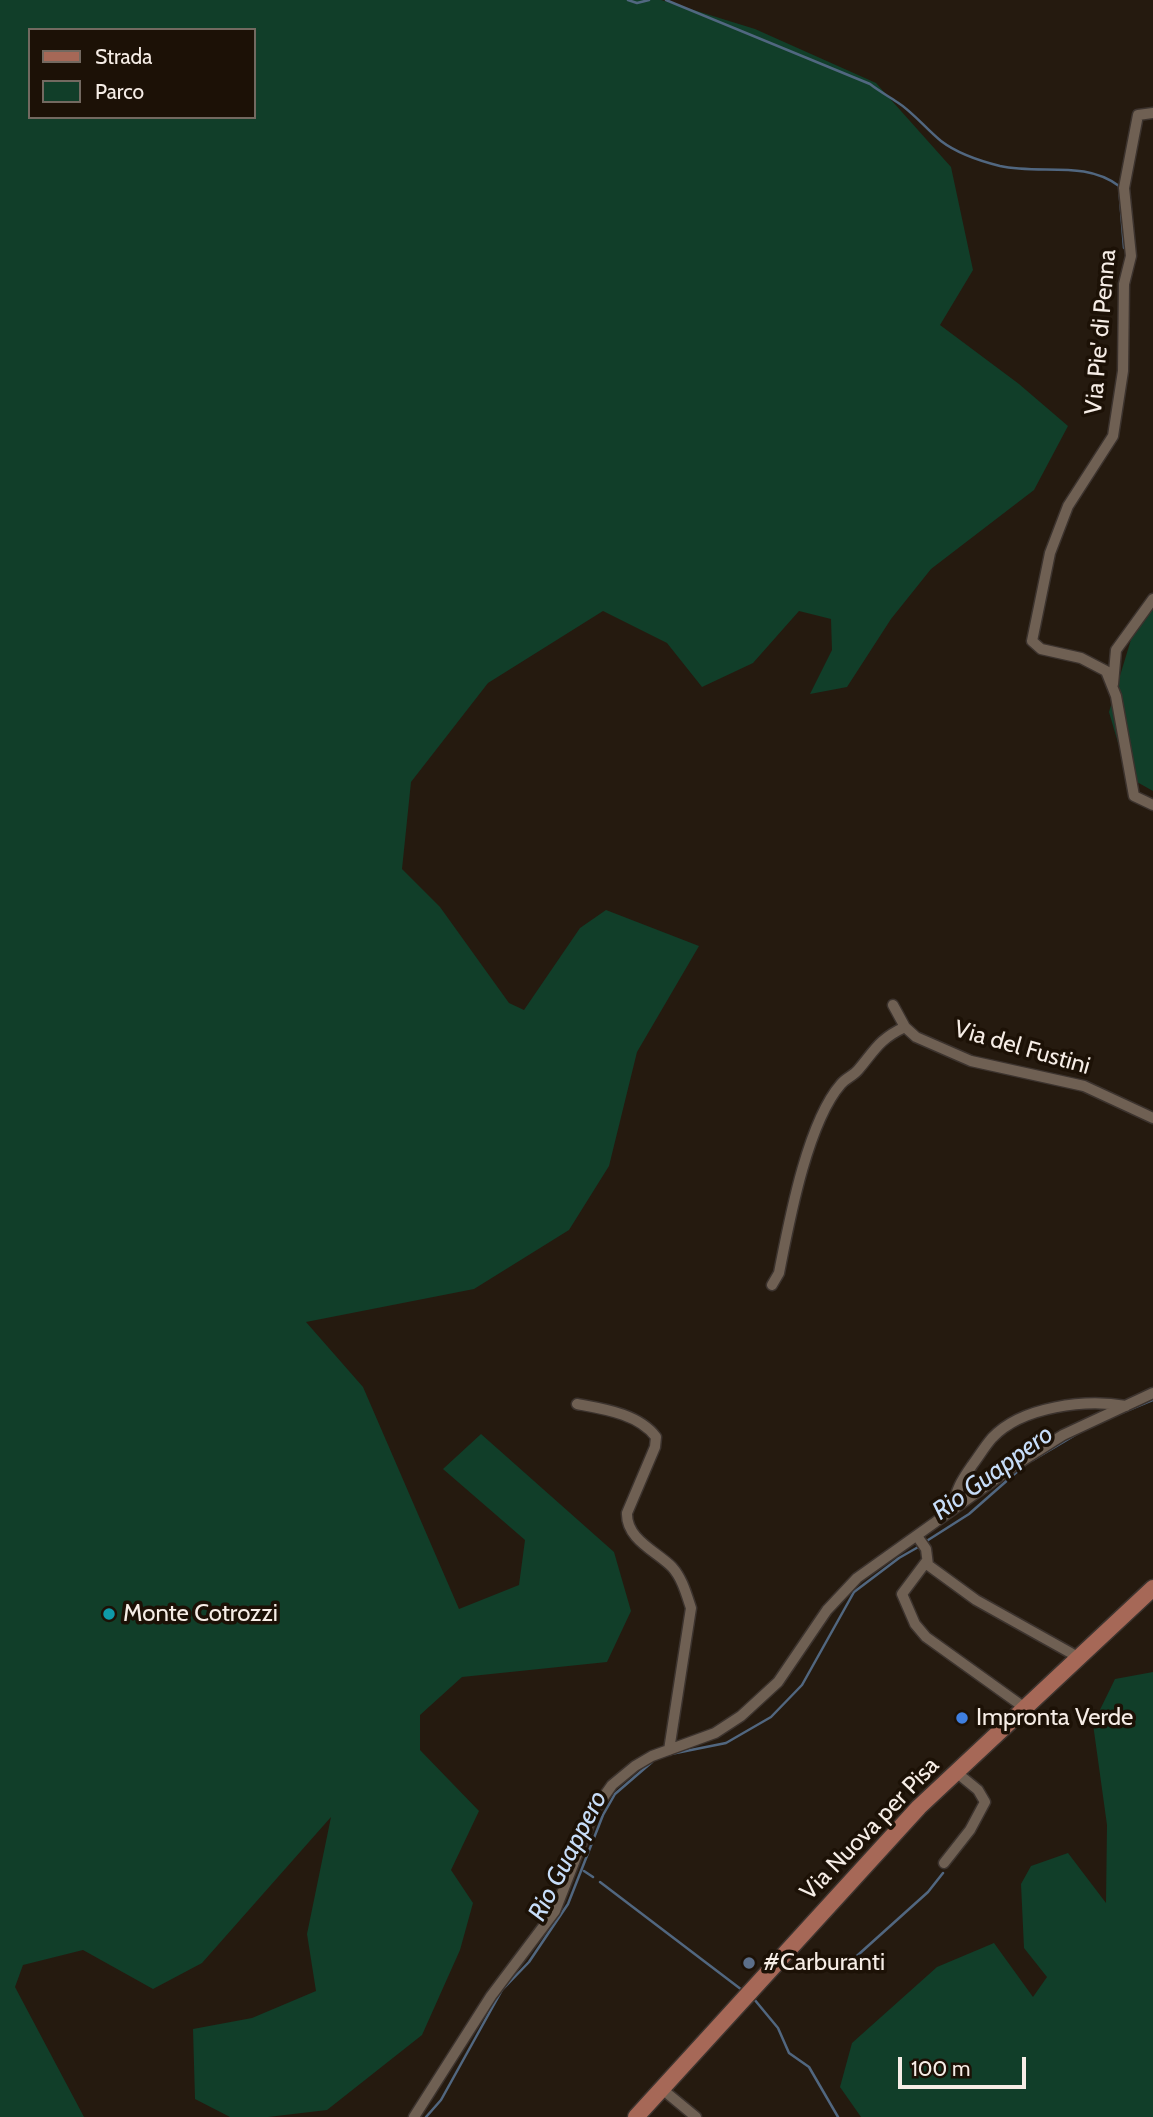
<!DOCTYPE html>
<html>
<head>
<meta charset="utf-8">
<style>
	body { margin:0 }
	#map { position:relative; width:1153px; height:2117px; overflow:hidden; background:#251a0f; font-family:Cabin,sans-serif }
	canvas { display:block }
	.legend { position:absolute; left:28px; top:28px; width:228px; height:91px; box-sizing:border-box; background:#1c1106; border:2px solid #736960; margin:0; padding:9px 12px; list-style:none; font-size:21px; color:#f6ede6 }
	.legend li { display:flex; align-items:center; gap:14px; height:35px }
	.legend b { width:35px; border:2px solid #736960 }
	.scale { position:absolute; left:898px; top:2057px; width:128px; height:32px; box-sizing:border-box; border:4px solid #f6ede6; border-top:0; padding-left:9px; font-size:21px; line-height:24px; white-space:nowrap; color:#f6ede6; -webkit-text-stroke:5px #1c1106; paint-order:stroke }
</style>
</head>
<body>
<div id="map">
<canvas width="1153" height="2117"></canvas>
<ul class="legend">
<li><b style="height:9px;background:#a66857"></b>Strada</li>
<li><b style="height:19px;background:#113e29"></b>Parco</li>
</ul>
<div class="scale">100 m</div>
</div>
<script>
const ctx = document.querySelector('canvas').getContext('2d');
ctx.lineJoin = 'round';
function paint(path, color) { ctx.fillStyle = color; ctx.fill(path, 'evenodd'); }
function trace(path, color, width, dash) { ctx.strokeStyle = color; ctx.lineWidth = width; ctx.lineCap = dash ? 'butt' : 'round'; ctx.setLineDash(dash || []); ctx.stroke(path); }
function write(font, color, halo, rows, align = 'center') {
  ctx.font = font + ' Cabin,sans-serif'; ctx.lineWidth = 7; ctx.setLineDash([]); ctx.textBaseline = 'middle'; ctx.strokeStyle = halo; ctx.fillStyle = color; for (const [text, x, y, turn = 0] of rows) {
    ctx.save(); ctx.translate(x, y); ctx.rotate((+turn || 0) * Math.PI / 180); ctx.textAlign = isNaN(turn) ? turn : align; if (halo) ctx.strokeText(text, 0, 0); ctx.fillText(text, 0, 0); ctx.restore();
  }
}
paint(new Path2D(`
	M0,0H661L755,29L876,83L951,167L973,270L940,325L1019,384L1068,426L1034,490L931,569L891,619L847,687L810,694L832,650L831,619L799,611L753,663L702,687L667,643L603,611L488,683L411,782L402,869L440,907L509,1003L524,1010L580,928L606,910L699,946L637,1052L609,1166L569,1230L474,1289L306,1322L363,1387L459,1609L519,1585L525,1540L443,1469L481,1434L614,1552L631,1611L607,1662L462,1677L420,1715V1750L479,1811L451,1870L473,1903L460,1950L422,2035L327,2110L268,2117H230L195,2099L193,2029L252,2018L316,1991L307,1934L331,1817L202,1963L153,1989L83,1950L23,1965L15,1987L84,2117H0ZM30,30H254V117H30Z
	M1153,598V791L1128,777L1109,712L1136,623Z
	M1153,1672V2117H861L840,2087L852,2043L937,1967L994,1943L1033,1997L1047,1977L1024,1948L1021,1884L1031,1866L1068,1853L1106,1903L1107,1825L1093,1724L1115,1679Z`), '#113e29');
trace(new Path2D(`
	M628,0L637,3L649,0
	M666,0L870,84C879,91 888,96 897,102C913,112 926,129 941,141C958,154 980,161 1000,166C1041,175 1084,160 1119,186L1124,248
	M1119,1414L1153,1400
	M1033,1460L1082,1431
	M925,1542L969,1514L1027,1463
	M671,1754L726,1743L771,1717L802,1685L854,1592L899,1558L920,1546
	M584,1871L593,1877
	M600,1882L742,1990
	M849,1963L928,1892L943,1873
	M754,1999L778,2028L789,2053L809,2067L838,2117
	M426,2117L441,2100L502,1990L529,1962L568,1904L603,1815L615,1794L652,1762`), '#516780', 2.5);
const street = new Path2D(`
	M1153,113L1138,115L1124,188L1131,256L1124,284L1123,371L1113,436L1068,506L1050,553L1032,641L1041,649L1081,658L1106,671L1116,696L1134,796L1153,805
	M1113,684L1116,650L1153,599
	M893,1005L905,1027L916,1037L971,1061L1084,1086L1153,1118
	M772,1285L779,1273C789,1222 807,1123 841,1084C846,1078 853,1076 858,1070C875,1050 879,1039 905,1027
	M577,1404C604,1409 639,1414 656,1437L655,1447L627,1513C626,1539 656,1551 672,1567C682,1578 686,1593 691,1608L669,1750
	M955,1508C953,1492 964,1477 973,1464C979,1456 985,1446 992,1438C1022,1406 1086,1399 1126,1406
	M917,1536L926,1549L928,1565L976,1600L1078,1657
	M926,1562L902,1594L915,1624L926,1637L1025,1708
	M944,1863L970,1830L985,1802L978,1790L956,1772
	M662,2089L696,2117
	M414,2117L491,1996L555,1911L595,1809L612,1785L635,1766L652,1756L715,1733L741,1716L778,1682L827,1610L857,1578L1014,1466L1063,1435L1153,1393`);
const primary = new Path2D(`
	M636,2117L919,1807L1153,1588`);
trace(street, '#3c332e', 13);
trace(primary, '#3c332e', 19);
trace(street, '#6f6053', 10);
trace(primary, '#a66857', 16);
for (const [x, y, r, color] of [
	[109,1614,7,"#0f9aa8"],
	[962,1718,7,"#3f7fe0"],
	[749,1963,7,"#5c6f8a"]
]) { const dot = new Path2D(); dot.arc(x, y, r, 0, 2 * Math.PI); ctx.fillStyle = color; ctx.fill(dot); trace(dot, '#1c1106', 2.5); }
write('24px', '#f6ede6', '#1c1106', [
	["Via Pie' di Penna",1101,332,-85],
	["Via del Fustini",1022,1048,16],
	["Via Nuova per Pisa",870,1829,-46]
]);
write('24px', '#f6ede6', '#1c1106', [
	["Monte Cotrozzi",123,1614],
	["Impronta Verde",976,1718],
	["#Carburanti",763,1963]
], 'left');
write('italic 26px', '#c7ddf9', '#1c1106', [
	["Rio Guappero",993,1473,-36],
	["Rio Guappero",568,1856,-63]
]);
</script>
</body>
</html>
